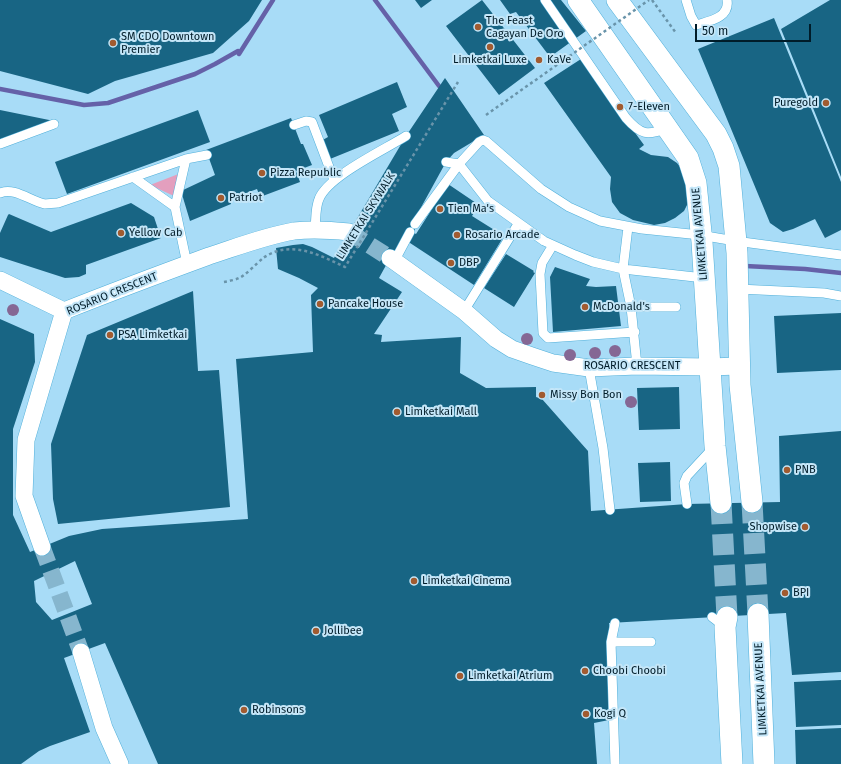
<!DOCTYPE html>
<html>
<head>
<meta charset="utf-8">
<style>
	body { margin:0 }
	#map { position:relative; width:841px; height:764px; overflow:hidden; background:#a8dcf7; font-family:"Fira Sans",sans-serif }
	canvas { display:block }
	.scale { position:absolute; left:695px; top:24px; width:116px; height:18px; box-sizing:border-box; border:2px solid #001c29; border-top:0; padding-left:5px; font-size:12px; line-height:14px; white-space:nowrap; color:#001c29; -webkit-text-stroke:3px #c4e6f8; paint-order:stroke }
</style>
</head>
<body>
<div id="map">
<canvas width="841" height="764"></canvas>
<div class="scale">50 m</div>
</div>
<script>
const ctx = document.querySelector('canvas').getContext('2d');
ctx.lineJoin = 'round';
function paint(path, color) { ctx.fillStyle = color; ctx.fill(path, 'evenodd'); }
function trace(path, color, width, dash) { ctx.strokeStyle = color; ctx.lineWidth = width; ctx.lineCap = dash ? 'butt' : 'round'; ctx.setLineDash(dash || []); ctx.stroke(path); }
function write(font, color, halo, rows, align = 'center') {
  ctx.font = font + ' "Fira Sans",sans-serif'; ctx.lineWidth = 4; ctx.setLineDash([]); ctx.textBaseline = 'middle'; ctx.strokeStyle = halo; ctx.fillStyle = color; for (const [text, x, y, turn = 0] of rows) {
    ctx.save(); ctx.translate(x, y); ctx.rotate((+turn || 0) * Math.PI / 180); ctx.textAlign = isNaN(turn) ? turn : align; if (halo) ctx.strokeText(text, 0, 0); ctx.fillText(text, 0, 0); ctx.restore();
  }
}
paint(new Path2D(`
	M181,173L174,196L150,185Z`), '#e39fbe');
trace(new Path2D(`
	M375,0L439,86
	M0,89L84,105L108,103L195,74L215,64L238,51L239,54L273,0
	M745,266L805,269L841,273`), '#6561a8', 4.5);
paint(new Path2D(`
	M0,0H262L249,21L213,53L115,81L88,94L0,71Z
	M415,0H432L421,8Z
	M482,0L535,68L499,95L446,26Z
	M500,0H561L586,31L550,57L516,12L510,14Z
	M830,0H841V177L781,29Z
	M774,18L841,182V230L825,238L815,219L793,229L783,232L770,223L698,49Z
	M581,59L644,145L639,149L651,155L668,157L677,163L687,176L690,199L684,211L675,218L665,223L654,225L633,220L620,213L612,202L610,189L611,177L544,83Z
	M445,78L484,135L454,153L446,162L413,222L417,225L413,233L396,249L390,258L379,278L402,292L374,334L382,335L381,342L461,337L460,373L486,388L536,387V397L542,399L588,451L591,511L687,504L780,502L779,436L841,431V672L792,675L786,613L609,623V720L594,723L597,764H158L105,643L64,658L90,732L50,746L39,751L21,764H0V319L34,334L35,362L13,429V515L30,552L69,536L102,529L248,519L236,359L313,352L311,295L318,288L299,278L278,269L276,248L293,245L303,244L312,247L334,258L349,232L406,136ZM75,561L92,604L52,620L36,602L34,581Z
	M397,82L407,107L392,114L399,131L330,159L321,141L328,137L319,115Z
	M0,110L59,122L0,142Z
	M198,110L210,142L67,194L55,162Z
	M291,118L301,144H303L312,165L296,171L300,182L260,197L257,189L230,199L231,204L190,221L181,191L215,175L206,150Z
	M448,184L479,205L472,216L504,236L474,285L407,241L414,233L416,234Z
	M131,203L154,217L161,238L86,265V274L79,277L65,278L0,257V233L8,215L9,214L51,232Z
	M506,254L534,271L533,272L535,273L514,307L484,288Z
	M555,267L590,279L586,286L596,287L616,286L621,326L553,332L550,277Z
	M193,291L198,371L219,370L230,507L58,524L53,499L51,444L87,335Z
	M841,313V370L777,373L774,316Z
	M679,387L680,429L639,430L637,388Z
	M670,462L671,501L640,502L638,463Z
	M841,680V725L796,727L794,682Z
	M841,728V764H796L795,730Z`), '#186584');
trace(new Path2D(`
	M349,232L390,258
	M42,547L81,652`), '#86b6ce', 17, [17, 8]);
trace(new Path2D(`
	M752,502L758,614
	M721,503L727,617`), '#86b6ce', 21, [21, 10]);
const service = new Path2D(`
	M545,0L626,118C641,135 647,136 668,128
	M686,0L691,16L696,25C709,21 730,18 727,0
	M294,125L306,121L312,122L334,180
	M0,144L54,124
	M186,159L175,207L187,264
	M133,177L175,207
	M0,193C15,187 30,201 45,204C49,204 53,203 58,203L186,159L207,155
	M415,224L459,164L446,162
	M628,227L623,269L631,307L637,366
	M315,230C316,221 315,208 319,199C328,176 384,150 406,136
	M553,245L542,263L540,274L543,333L548,338L635,332
	M394,262L410,232
	M704,278L623,269L593,262L575,255L544,241L488,201L459,164L479,142L483,140L486,141L541,189L569,207L600,221L642,229L700,235L735,241L841,255
	M738,289L824,293L841,296
	M631,307H676
	M464,311L518,224
	M589,368L603,448L610,510
	M687,504L684,483L687,476L714,447
	M712,617L725,627
	M615,623L611,642L615,764
	M611,642H651`);
const minor = new Path2D(`
	M390,258L464,311L496,339L512,349L532,356L553,363L589,368L637,366L709,367L739,366
	M0,280L64,311
	M42,547L24,496L26,440L64,311C112,292 160,274 209,256C237,247 265,236 294,231C312,229 330,230 349,232
	M81,652L104,728L120,764`);
const tertiary = new Path2D(`
	M578,0L688,158L696,183L702,242L715,446L721,503
	M617,0L716,134L723,148L729,166L737,253L740,385L752,502
	M758,614L764,764
	M727,617L725,627L732,764`);
trace(service, '#50afd9', 10);
trace(minor, '#50afd9', 18);
trace(tertiary, '#50afd9', 22);
trace(new Path2D(`
	M652,0L676,33`), '#6994aa', 2.5, [3, 3]);
trace(service, '#fff', 9);
trace(minor, '#fff', 17);
trace(tertiary, '#fff', 21);
trace(new Path2D(`
	M486,115L649,0
	M224,282C229,281 235,280 239,278C245,276 257,263 263,258C291,239 319,255 345,267L458,82`), '#6994aa', 2.5, [3, 3]);
ctx.fillStyle = '#856794';
for (const [x, y] of [
	[13,310],
	[527,339],
	[615,351],
	[595,353],
	[570,355],
	[631,402]
]) { ctx.beginPath(); ctx.arc(x, y, 6, 0, 2 * Math.PI); ctx.fill(); }
for (const [x, y, r, color] of [
	[478,27,4,"#a15b30"],
	[113,43,4,"#a15b30"],
	[490,47,4,"#a15b30"],
	[539,60,4,"#a15b30"],
	[826,103,4,"#a15b30"],
	[620,107,4,"#a15b30"],
	[262,173,4,"#a15b30"],
	[221,198,4,"#a15b30"],
	[440,209,4,"#a15b30"],
	[121,233,4,"#a15b30"],
	[457,235,4,"#a15b30"],
	[451,263,4,"#a15b30"],
	[320,304,4,"#a15b30"],
	[585,307,4,"#a15b30"],
	[110,335,4,"#a15b30"],
	[542,395,4,"#a15b30"],
	[397,412,4,"#a15b30"],
	[787,470,4,"#a15b30"],
	[805,527,4,"#a15b30"],
	[414,581,4,"#a15b30"],
	[785,593,4,"#a15b30"],
	[316,631,4,"#a15b30"],
	[585,671,4,"#a15b30"],
	[460,676,4,"#a15b30"],
	[244,710,4,"#a15b30"],
	[586,714,4,"#a15b30"]
]) { const dot = new Path2D(); dot.arc(x, y, r, 0, 2 * Math.PI); ctx.fillStyle = color; ctx.fill(dot); trace(dot, '#c4e6f8', 1.5); }
write('11px', '#001c29', '#c4e6f8', [
	["The Feast",486,21],
	["Cagayan De Oro",486,34],
	["SM CDO Downtown",121,37],
	["Premier",121,50],
	["Limketkai Luxe",490,60,"center"],
	["KaVe",547,60],
	["Puregold",818,103,"right"],
	["7-Eleven",628,107],
	["Pizza Republic",270,173],
	["Patriot",229,198],
	["Tien Ma's",448,209],
	["Yellow Cab",129,233],
	["Rosario Arcade",465,235],
	["DBP",459,263],
	["Pancake House",328,304],
	["McDonald's",593,307],
	["PSA Limketkai",118,335],
	["Missy Bon Bon",550,395],
	["Limketkai Mall",405,412],
	["PNB",795,470],
	["Shopwise",797,527,"right"],
	["Limketkai Cinema",422,581],
	["BPI",793,593],
	["Jollibee",324,631],
	["Choobi Choobi",593,671],
	["Limketkai Atrium",468,676],
	["Robinsons",252,710],
	["Kogi Q",594,714]
], 'left');
write('11px', '#001c29', '#c4e6f8', [
	["LIMKETKAI SKYWALK",366,216,-58],
	["LIMKETKAI AVENUE",700,234,-95],
	["ROSARIO CRESCENT",112,294,-22],
	["ROSARIO CRESCENT",632,366],
	["LIMKETKAI AVENUE",761,689,-93]
]);
</script>
</body>
</html>
